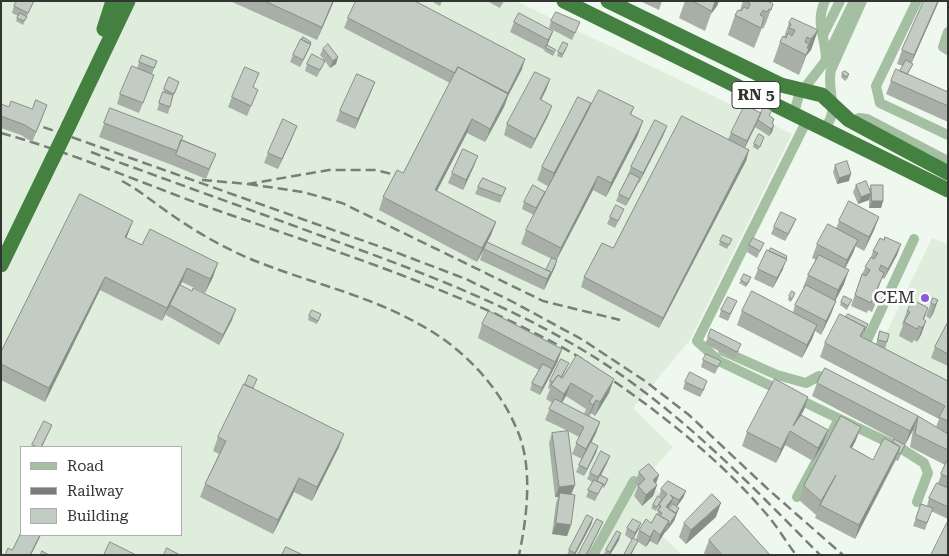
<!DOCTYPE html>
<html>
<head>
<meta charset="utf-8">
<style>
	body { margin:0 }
	#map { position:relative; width:949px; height:556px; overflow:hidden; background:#eff8ee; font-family:"Roboto Serif",serif }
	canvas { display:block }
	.frame { position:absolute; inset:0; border:2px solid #323531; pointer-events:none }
	.legend { position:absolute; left:20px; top:446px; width:162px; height:90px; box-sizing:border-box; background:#fff; border:1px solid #adaead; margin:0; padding:6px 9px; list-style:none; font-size:15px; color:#323531 }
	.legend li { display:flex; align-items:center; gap:10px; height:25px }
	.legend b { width:25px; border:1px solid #adaead }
</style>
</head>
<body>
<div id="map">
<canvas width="949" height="556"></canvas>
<div class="frame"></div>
<ul class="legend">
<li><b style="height:6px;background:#a4bfa1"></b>Road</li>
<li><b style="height:6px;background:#797e78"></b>Railway</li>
<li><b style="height:14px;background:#c3ccc2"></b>Building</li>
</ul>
</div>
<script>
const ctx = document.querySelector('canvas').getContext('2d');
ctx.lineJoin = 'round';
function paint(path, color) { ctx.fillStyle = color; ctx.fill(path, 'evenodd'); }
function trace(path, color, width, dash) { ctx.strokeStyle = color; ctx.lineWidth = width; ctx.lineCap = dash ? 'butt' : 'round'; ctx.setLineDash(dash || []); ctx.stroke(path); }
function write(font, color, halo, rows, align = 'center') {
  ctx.font = font + ' "Roboto Serif",serif'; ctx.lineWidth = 5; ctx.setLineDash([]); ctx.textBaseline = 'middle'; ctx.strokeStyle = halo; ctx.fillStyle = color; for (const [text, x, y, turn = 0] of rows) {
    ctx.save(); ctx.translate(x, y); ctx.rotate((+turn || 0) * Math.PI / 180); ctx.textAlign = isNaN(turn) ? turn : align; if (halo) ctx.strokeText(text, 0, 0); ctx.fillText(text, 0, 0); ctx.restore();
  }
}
paint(new Path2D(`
	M1,1H516L792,134L690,340L633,408L673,447L645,478L677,511L661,535L683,555H1ZM21,447H181V535H21Z
	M932,238L948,245V386L877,352Z`), '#dfeddd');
trace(new Path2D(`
	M825,1C815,23 825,35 826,58
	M917,1L876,86L880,103L948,135
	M948,32L943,47L948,50
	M823,35L840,1
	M794,113L799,95L824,63L854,1
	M807,120L697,341L719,361L902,449L924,463L928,473L917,502
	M853,122L859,118L867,119L948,161
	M824,128C841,112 826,90 831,70L862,1
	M869,349L864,347L914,239
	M723,351L777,375L806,383L819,376L832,383
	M797,497L839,419
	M593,555L634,481`), '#a4bfa1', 10);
trace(new Path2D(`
	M564,1L948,190
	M608,1L781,85L822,95L849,120L948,173
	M104,29L113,1
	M69,125L128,1
	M1,265L53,158`), '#448040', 15);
trace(new Path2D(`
	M1,112L395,252L466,279L515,303L583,340L645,381L689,415L770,491L843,555
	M1,133C77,154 148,186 222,212C315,244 408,274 498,315C528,330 560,344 588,363
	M91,152C167,180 243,207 319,235C410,268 502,301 586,352C675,406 747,481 820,555
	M202,180L248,184L329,170H375L396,175
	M122,181C139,190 153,202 169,213C196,232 227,250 258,262C311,283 367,295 417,323C461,346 499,385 518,432C533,468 527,518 519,555
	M248,184L303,192L342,203L543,301L620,320
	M602,373C658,411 718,458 762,509C775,523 785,540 796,555`), '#797e78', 2.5, [10, 5]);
trace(new Path2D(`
	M53,158L69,125`), '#448040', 15);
paint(new Path2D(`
	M34,1L23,25L16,21L18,16L12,13L14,6Z
	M230,1H334L317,40Z
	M431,1H442L440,6Z
	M487,1H504L500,8Z
	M640,1H662L659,10Z
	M685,1H719L717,6L711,14L705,31L679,18Z
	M743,1H768L773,4L766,23L763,29L762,28L754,48L728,35L735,15L740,10Z
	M924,1H939L911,63L913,64L908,74L948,92V122L886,94L891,81L900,71L903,66L897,64L902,50Z
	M348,18L522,69L508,96L504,107L485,142L467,133L437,191L496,222L491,235L487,242L546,270L552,259L521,244L526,230L549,187L537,180L542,167L591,103L588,112L634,107L631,115L638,135L606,197L593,190L557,259L555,267L544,290L480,260L483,251L477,262L379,210L383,197L403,173L450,83L344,28Z
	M551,21L580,22L572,40L549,28Z
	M514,22L553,31L547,45L555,53L553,56L544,51L545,50L510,32Z
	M789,23L818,30L811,50L806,56L799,75L773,62L780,42L784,37Z
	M311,42L308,51L300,67L290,62L293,55Z
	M567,47L562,58L557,56L558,52Z
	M323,49L338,57L336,64L330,68L325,61L317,77L305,71L307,64L324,60L320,55Z
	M142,55L157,61L152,74L150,85L139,113L117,104L120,94L137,68Z
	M842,73L849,74L848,78L845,81L841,77Z
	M550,79L546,90L541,100L548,116L531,149L504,135L507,124Z
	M375,82L371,92L355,129L336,121L340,111Z
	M254,88L258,90L247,116L228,107L232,97Z
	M164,89H177L173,96L168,114L157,110Z
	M1,104L9,107L43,116L32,142L21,135L1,128Z
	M110,108L216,154L206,179L172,165L99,137Z
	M761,113L770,116L774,119L773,123L774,125L772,132L769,136L755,127L745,148L749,150L746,161L659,328L581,287L584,277L728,139L731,133Z
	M667,126L663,136L639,183H638L626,206L616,201L619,194L628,177H627L631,167Z
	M293,136L278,169L264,163L268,153Z
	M763,141L758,150L753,147L754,144Z
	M835,165L849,181L837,184L833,172Z
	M474,166L463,190L448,183L452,173Z
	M856,185L870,189L871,185L883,201L881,208H869V198V200L858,204L853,192Z
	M478,187L506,188L500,203L475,194Z
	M545,192L543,198L534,215L522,209L524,202Z
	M621,216L615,228L607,224L610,217Z
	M879,217L874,230L864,251L855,246L853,253L845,268L844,284L836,300V301L831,314L821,335L815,331L812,339L802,358L737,325L742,311L793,312L795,305L804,289L803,288L808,275L816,260L812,258L817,244L836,229L839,221Z
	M796,219L785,241L771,234L774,227Z
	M128,234L126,238L142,245L213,277L205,293L182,282L180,285L232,320L219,345L166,315L169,308L162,321L100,290L45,402L1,380V352Z
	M884,240L901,244L897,255L884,279L882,278L878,290L881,291L872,312L868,310L867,313L851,306L862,274L871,257L873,251Z
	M720,241L730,243L727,249L719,245Z
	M764,243L757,258L747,252L749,245Z
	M758,269H783L773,288L754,279Z
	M741,280L750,281L746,287L739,283Z
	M795,293L791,302L788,300L789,296Z
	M938,300L930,319L926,316L931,303Z
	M737,301L728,321L719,317L721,310Z
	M841,302L850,303L847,310L840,305Z
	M914,305L928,308L924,320L926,321L921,335L917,342L914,340L912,343L899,336L903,325L902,324L907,311Z
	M321,314L317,324L308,320L309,316Z
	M846,317L866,331L863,337L876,344L880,331L887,342L885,349L948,381V519L931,511L925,530L913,526L921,504L927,506L929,498L938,483L945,465L910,447L913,430L905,445L812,396L817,383L825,368L936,427L939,419L820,357L825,343Z
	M948,322V366L931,358L935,347Z
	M482,324L562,349L557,363L540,395L530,390L532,383L539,370L478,338Z
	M708,337L739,351L735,359L705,344Z
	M703,360L721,361L715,374L701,367Z
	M569,363L562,378L609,393L595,416L591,413L589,416L600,422L596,433L591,443L598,446L596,453L584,476L576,472L582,459L572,454L579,437L568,431L575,485L571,494V525L567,536L552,534L556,503L558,497H555L549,443L552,433L568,431L545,420L552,403L546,399L550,389L548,388L550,381ZM566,396L586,409L584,414L562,403Z
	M685,382L705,388L700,397L683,389Z
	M792,388L808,397L801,415L823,444L813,461L785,445L776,463L742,446L747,432Z
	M253,389L339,447L312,501L294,492L273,534L200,497L205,484L219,454L213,451L218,437Z
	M856,440L852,448L873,460L893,442L905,445L898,461L896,460L855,539L815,518L818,510L816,515L799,500L804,486Z
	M610,456L607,463L601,475L608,479L604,488L602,487L595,501L586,497L592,482L587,479L590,473Z
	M639,472L659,475L656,484L657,485L653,496L642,506L634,496L638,486L635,483Z
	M661,489L686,491L683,498L677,507L679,508L674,521L666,532H665L657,545L650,541L646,547L637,541L631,555H624L632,540L625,535L627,528L641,523L638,530L633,539L636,540L639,530L651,523L657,514L658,512L657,511L659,504L656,511L651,508L653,505L659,504L663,499L659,496ZM671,504L672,505L669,509L668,508Z
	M716,517L686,544L679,537L684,523Z
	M593,518L591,525L575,555H567L569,550Z
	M619,540L610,555H603L604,554L606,550Z
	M709,540L770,555H705L704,553Z`), '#a8afa7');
paint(new Path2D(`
	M333,1H334L317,40L322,27Z
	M715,1H719L717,6L711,14Z
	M938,1H939L909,69L914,55Z
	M818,30L811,50L806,56L799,75L811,39Z
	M553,31L549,41L545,50L548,40Z
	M311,44L308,51L300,67L303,60Z
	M338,57L336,64L330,68L333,61Z
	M525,59L522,69L508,96L504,107L485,142L490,129Z
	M550,79L546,90L536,110L540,99Z
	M375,82L371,92L355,129L358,119Z
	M591,103L586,117L550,187L554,173Z
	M47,105L43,116L32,142L36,132Z
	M552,106L548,116L531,149L535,139Z
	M761,113L755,127L743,151L747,141Z
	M472,119L467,133L430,204L435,190Z
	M643,121L638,135L606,197L611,183Z
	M774,125L772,132L769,136L771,129Z
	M297,126L293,136L278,169L282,159Z
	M667,126L663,136L639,183L643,173Z
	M749,150L746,161L659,328L663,318Z
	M478,156L474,166L463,190L466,180Z
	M851,174L849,181L837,184L839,178Z
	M598,176L593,190L556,261L561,248Z
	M640,178L637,185L626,206L629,199Z
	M871,193L869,200L858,204L861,197Z
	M872,201H883L881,208H869Z
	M879,217L874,230L864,251L869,237Z
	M796,219L793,226L785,241L788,234Z
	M133,221L128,234L120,251L125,237Z
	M496,222L491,235L477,262L482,248Z
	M858,240L853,253L842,274L847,260Z
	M901,244L897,255L884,279L888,269Z
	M787,256L783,269L773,288L777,278Z
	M557,260L555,267L544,290L547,279Z
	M218,263L213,277L205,293L210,279Z
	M187,268L182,282L162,321L167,308Z
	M849,270L844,284L833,304L838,290Z
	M105,277L100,290L45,402L49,388Z
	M938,300L933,314L930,319L935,305Z
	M836,301L831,314L821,335L826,321Z
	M236,309L232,320L219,345L223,335Z
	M926,321L921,335L917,342L922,328Z
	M817,325L812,339L802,358L807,345Z
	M562,349L557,363L540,395L542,388Z
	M614,379L609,393L595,416L600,402Z
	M571,383L566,396L559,407L564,394Z
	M808,397L804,410L792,432L793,426Z
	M596,400L591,413L588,418L593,405Z
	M918,416L913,430L905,445L910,431Z
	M600,422L596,433L583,459L586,449Z
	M52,425L49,432L42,447H41Z
	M861,427L856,440L845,461L850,447Z
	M828,430L823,444L813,461L818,448Z
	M790,431L785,445L776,463L781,449Z
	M344,434L339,447L312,501L317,487Z
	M598,446L596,453L584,476L587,469Z
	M900,447L895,460L855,539L859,525Z
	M610,456L607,463L598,481V477Z
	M659,475L655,485L653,480Z
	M836,475L820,505L816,515L821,501Z
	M299,478L294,492L273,534L278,520Z
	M575,485L571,495L560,493L558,497H555L559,487Z
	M657,485L653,496L642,506L646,495Z
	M686,491L683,498L676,507L679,500Z
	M673,498L671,504L664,514L666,507Z
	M721,503L716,517L686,544L691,530Z
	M679,508L674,521L666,532L669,525Z
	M593,518L591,525L575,555H574Z
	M669,521L665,532L657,545L660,535Z
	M603,522L600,529L587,555H586Z
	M556,523L571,525L567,536L552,534Z
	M641,523L638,530L633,540L635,533Z
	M654,530L650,541L646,547L650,537Z
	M621,533L619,540L610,555H609Z
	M40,535H41L31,555H30Z
	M638,541L631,555H630Z`), '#888f88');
const building = new Path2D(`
	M17,1H34L28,13L14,6Z
	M265,1H333L322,27Z
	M356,1H415L525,59L508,93L458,67L455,73L348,18Z
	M693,1H715L712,11Z
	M746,1H768L773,4L771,10L769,9L767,12L763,10L760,15L764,17L761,28L735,15L738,10L741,11L744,7L748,9L750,4Z
	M924,1H938L914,55L902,50Z
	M556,12L580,22L575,33L551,21Z
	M20,13L27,17L24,21L17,18Z
	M519,13L553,31L548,40L514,22Z
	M792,18L818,30L811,39L807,37L805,42L809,44L807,48L809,49L806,55L780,42L783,36L786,38L788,33L792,36L795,30L789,28L791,24L789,23Z
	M303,37L311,42L310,44L302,40Z
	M301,39L311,44L303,60L293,55Z
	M563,42L568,44L563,54L558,52Z
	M328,44L338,57L333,61L323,49Z
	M547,45L556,50L554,52L546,48Z
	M312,54L325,61L320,70L307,64Z
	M142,55L157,61L154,68L139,62Z
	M906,60L913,64L907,74L900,71Z
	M132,66L154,75L143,103L120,94Z
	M245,67L259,73L253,87L258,90L251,106L232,97Z
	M458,67L508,94L490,129L472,119L435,190L496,222L482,248L383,197L397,170L403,173Z
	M896,69L948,92V106L891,81Z
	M845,71L849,74L846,77L842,73Z
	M535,72L550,79L540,99L552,106L535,139L507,124Z
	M357,74L375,82L358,119L340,111Z
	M169,77L179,82L174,94L164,89Z
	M599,90L634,107L630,114L643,121L611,183L598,176L561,248L526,230Z
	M163,92L173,95L170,107L159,103Z
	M578,97L591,103L554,173L542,167Z
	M36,100L47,105L36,132L25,125L1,116V104L9,107L11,101L32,109Z
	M745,105L761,113L747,141L731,133Z
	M764,106L772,111L769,115L774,119L772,123L774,125L771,129L758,120Z
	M110,108L183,136L177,151L104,123Z
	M682,116L749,150L663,318L584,277L602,243L613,248Z
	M283,119L297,126L282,159L268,153Z
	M655,120L667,126L643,173L631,167Z
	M759,134L764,137L760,147L754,144Z
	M181,140L216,154L209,169L176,155Z
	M463,149L478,156L466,180L452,173Z
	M847,161L851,174L839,178L835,165Z
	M630,173L640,178L629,199L619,194Z
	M483,178L506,188L502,196L478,187Z
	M866,181L871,193L861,197L856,185Z
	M533,185L545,192L536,208L524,202Z
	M871,185H883V201H872Z
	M80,194L133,221L125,237L142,245L150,229L218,263L210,279L187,268L167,308L105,277L49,388L1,364V352Z
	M849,201L879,217L869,237L839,221Z
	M616,205L624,209L618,221L610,217Z
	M781,212L796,219L788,234L774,227Z
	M828,224L858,240L847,260L817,244Z
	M723,235L732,239L729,245L720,241Z
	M885,237L901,244L888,269L881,265L879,270L884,273L877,289L881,291L876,301L872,300L871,303L855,295L862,274L866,276L870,270L865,267L871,257L874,259L878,253L873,251L880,238L884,240Z
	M753,238L764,243L760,251L749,245Z
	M487,242L551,272L547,279L484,249Z
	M771,248L787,256L786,259L769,251Z
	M767,250L787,259L777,278L758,269Z
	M819,255L849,270L838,290L808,275Z
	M552,258L557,260L550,276L551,272L546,270Z
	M744,274L751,277L747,284L741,280Z
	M180,285L192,291L193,288L236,309L223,335L170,305Z
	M806,285L836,301L826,321L795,305Z
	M752,291L817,325L807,345L742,311Z
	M792,291L795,293L792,299L789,296Z
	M844,296L852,300L848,306L841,302Z
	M728,297L737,301L730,314L721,310Z
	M933,298L938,300L935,305L931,303Z
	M915,301L928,308L923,319L926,321L922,328L919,326L917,329L904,322L910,312L907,311L911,303L914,305Z
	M312,310L321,314L318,321L309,316Z
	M489,311L562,349L555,362L482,324Z
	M840,314L865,327L860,336L948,381V421L939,417L945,406L825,343Z
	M848,314L868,324L865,331L864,330L865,327L846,317Z
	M948,322V354L935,347Z
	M711,329L741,344L737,352L708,337Z
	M880,331L889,334L887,342L878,340Z
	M706,354L721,361L718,367L703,360Z
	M577,355L614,379L600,402L596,400L593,405L589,402L593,396L571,383L564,394L551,385L558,375L562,378Z
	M561,359L569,363L561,377L558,375L553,382L550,381Z
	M543,364L552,369L542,388L532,383Z
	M825,368L918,416L948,434V450L915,434L918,416L910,431L817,383Z
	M690,372L707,381L703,390L685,382Z
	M249,375L257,379L253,388L245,385Z
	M775,379L808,397L793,426L801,415L828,430L818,448L790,431L781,449L747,432Z
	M244,384L344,434L317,487L299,478L278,520L205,484L226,441L218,437Z
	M555,399L600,422L586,449L576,443L584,427L549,409Z
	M841,416L861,427L850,447L873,460L884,438L900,447L859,525L820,505L836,475L821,501L804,486Z
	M44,421L52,425L41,447H38L32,445Z
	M568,431L575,485L559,487L552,433Z
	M894,439L905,445L900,454L898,453L900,447L893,442Z
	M591,442L598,446L587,469L579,465Z
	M601,451L610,456L598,477L590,473Z
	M947,461H948V477L941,474Z
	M649,464L659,475L653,480L657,485L646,495L638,486L645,479L639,472Z
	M600,475L608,479L605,485L597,481Z
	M594,480L603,484L598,494L588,490Z
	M668,481L686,491L679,500L670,495L673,498L666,507L676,514L669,525H668L669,521L660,516L662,513L658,510L661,506L659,504L667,494L661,489Z
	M937,483L948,488V507L929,498Z
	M560,493L575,495L571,525L556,523Z
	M712,494L721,503L691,530L684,523Z
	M658,496L662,499L657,507L653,505Z
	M673,504L679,508L676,513L669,509Z
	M921,504L933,508L927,523L916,519Z
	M657,514L669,521L660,535L654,530L650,537L639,530L646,519L651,523Z
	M587,515L593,518L575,553L569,550Z
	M735,516L770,555H722L709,540Z
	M597,519L603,522L586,555H578Z
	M633,519L641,523L635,533L627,528Z
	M947,523L948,524V555H931Z
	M617,531L621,533L610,552L606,550Z
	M21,533V535H40L30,555H5L8,548L12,550Z
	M633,538L638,541L630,555H624Z
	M110,542L136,555H104Z
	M286,547L303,555H282Z
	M167,548L180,555H164Z
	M42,551L49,555H41Z`);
paint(building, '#c3ccc2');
trace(building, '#888f88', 1);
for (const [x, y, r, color] of [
	[925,298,5,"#8c5ad3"]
]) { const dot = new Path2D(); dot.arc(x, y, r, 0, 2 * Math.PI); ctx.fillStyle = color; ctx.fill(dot); trace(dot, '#fff', 2); }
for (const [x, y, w] of [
	[756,95,48]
]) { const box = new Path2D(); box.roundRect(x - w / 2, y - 13.5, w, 27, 4); ctx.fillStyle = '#fff'; ctx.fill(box); trace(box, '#323531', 1); }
write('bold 16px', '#323531', null, [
	["RN 5",756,95]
]);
write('18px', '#323531', '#fff', [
	["CEM",915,298]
], 'right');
</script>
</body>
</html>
